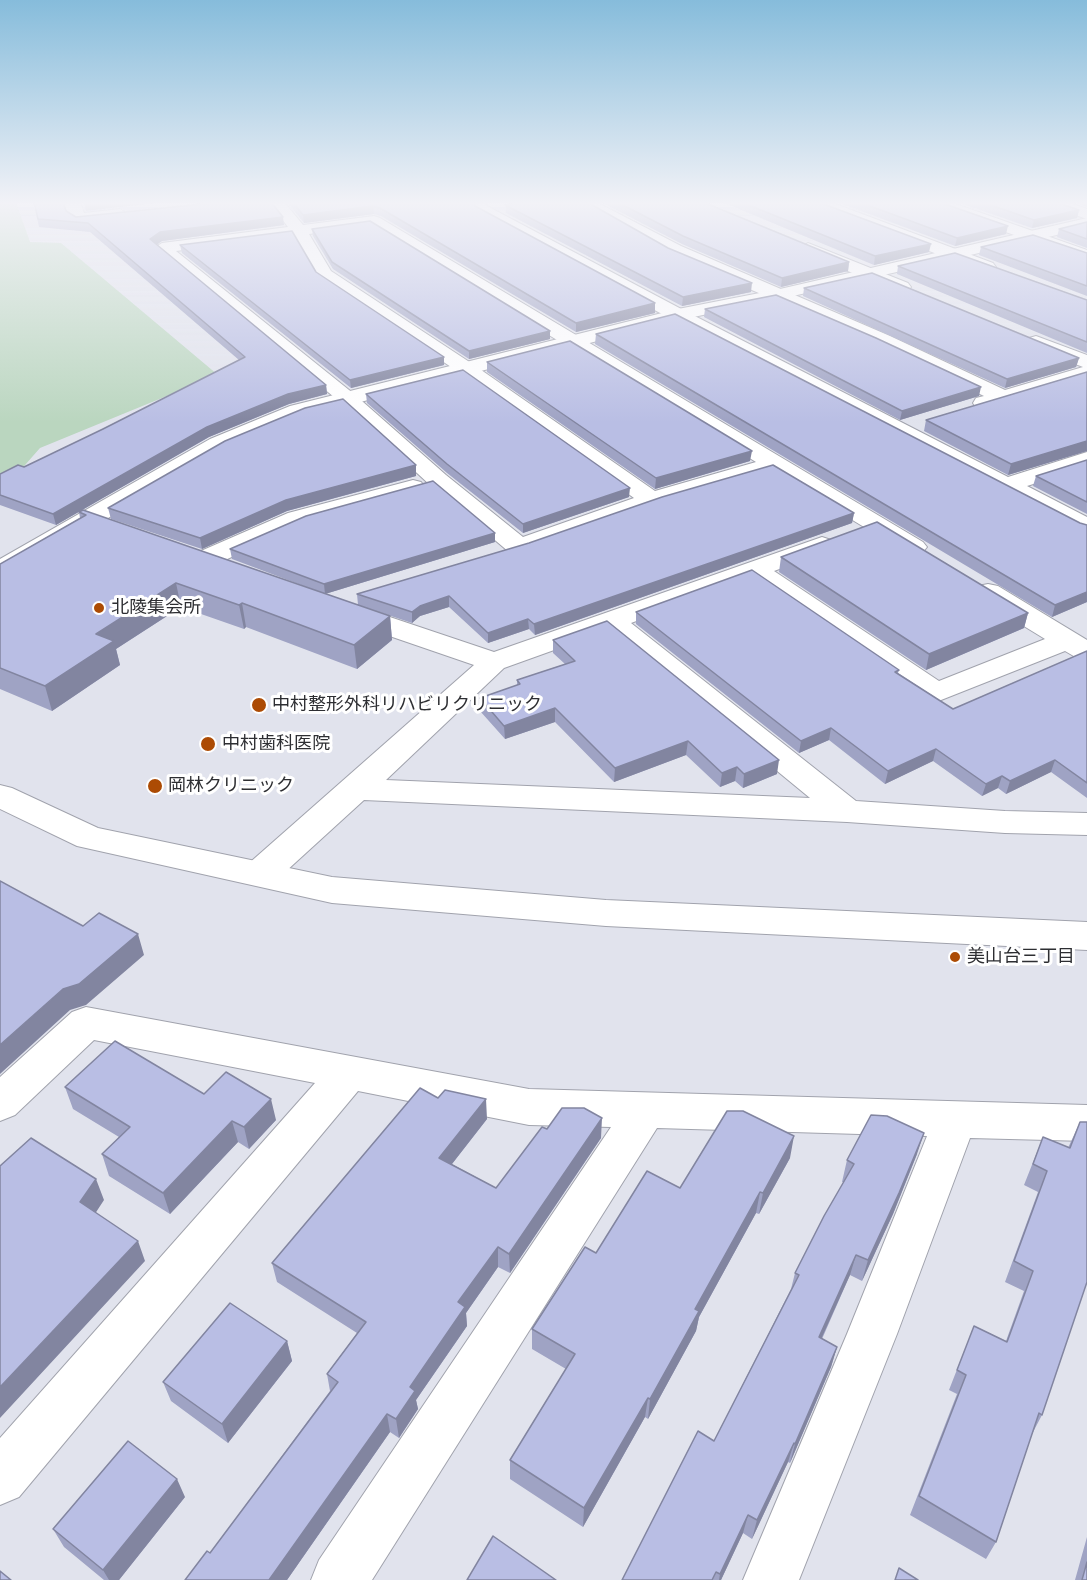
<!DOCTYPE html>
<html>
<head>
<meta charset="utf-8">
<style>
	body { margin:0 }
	canvas { display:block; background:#e1e3ed }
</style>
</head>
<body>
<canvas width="1087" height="1580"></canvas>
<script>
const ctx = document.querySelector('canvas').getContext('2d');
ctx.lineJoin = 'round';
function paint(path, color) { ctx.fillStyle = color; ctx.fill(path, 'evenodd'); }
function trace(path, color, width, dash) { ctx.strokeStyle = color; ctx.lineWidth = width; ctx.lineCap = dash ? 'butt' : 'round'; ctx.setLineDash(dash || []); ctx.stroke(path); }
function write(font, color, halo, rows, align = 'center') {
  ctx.font = font + ' Rubik,"Noto Sans JP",sans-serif'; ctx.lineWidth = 6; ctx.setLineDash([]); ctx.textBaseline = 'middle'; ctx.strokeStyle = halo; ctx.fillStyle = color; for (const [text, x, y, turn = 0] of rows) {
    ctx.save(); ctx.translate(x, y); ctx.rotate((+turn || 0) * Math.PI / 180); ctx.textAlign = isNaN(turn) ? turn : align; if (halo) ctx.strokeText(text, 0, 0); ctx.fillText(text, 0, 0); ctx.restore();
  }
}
paint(new Path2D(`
	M0,202H16L30,242L61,243L218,375L40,448L18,473L0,475Z`), '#bad6bf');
const minor = new Path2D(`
	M64,202H80L84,213L120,209L128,214C123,220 77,226 72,220C68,217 66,207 64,202Z
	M269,202H284L303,225L374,216L380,218L923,542L927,547L923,552L914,555L905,552L772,471L661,505L527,552L518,555L509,552L430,485L340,402L154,248L162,243L288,227ZM371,226L756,462L655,491L474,365L331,271L309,234ZM294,236L318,278L460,373L634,498L523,537L446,475L354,394L176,251Z
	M470,202H485L487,206L685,311L1008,477L1087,452V467L1027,486L1087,517V535L1078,532L671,319L476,212Z
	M577,202H596L681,246L890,336L1005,390L1083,367L1029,346L1026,342L1029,338L1036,336L1087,355V379L992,408L984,409L976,408L973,403L976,398L984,396L876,344L669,254Z
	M808,202H830L993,263L996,267L993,271H981L810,205Z
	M928,202H950L1087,250V261L930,205Z
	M1044,202H1067L1087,209V219L1046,205Z
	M808,243L908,283L911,287L908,291H896L802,252L800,248Z
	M413,480L421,482L425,487L421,492L306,523L212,566L203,568L194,566L190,560L194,554L288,513Z
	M822,537L831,540L835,545L831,550L774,571L939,681L1045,639L978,598L974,592L978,586L988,584L998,586L1087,640V661L1077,658L1065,651L936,702L925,699L751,579L631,623L856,801L1005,811L1087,813V835L1005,833L847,822L364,800L273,883L260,886L247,883L242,874L247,865L474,665L340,619L336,613L340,607L350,605L360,607L494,652ZM607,631L810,798L386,780L504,668Z
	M86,1007L529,1089L1087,1105V1141L970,1138L897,1334L799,1580H743L847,1334L927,1136L657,1128L372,1580H311L319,1560L611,1127L529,1125L358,1091L19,1497L0,1505V1438L315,1083L94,1040L15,1115L0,1121V1077L72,1012Z`);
const tertiary = new Path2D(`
	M1087,218V228L780,299L679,320L306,416L226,449L9,576L0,578V559L210,439L290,406L678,309L780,289Z
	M0,785L12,788L98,828L332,877L606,900L1087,922V950L606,926L332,903L77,846L0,809Z`);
trace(minor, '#a1a3ad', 2);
trace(tertiary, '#a1a3ad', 2);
paint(minor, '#fff');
paint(tertiary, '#fff');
paint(new Path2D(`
	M34,202L66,211L76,217L284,225L162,241L156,245L326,385L327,394L289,404L209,437L56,525L0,505V474L24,467L103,429L239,360L90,232L39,227Z
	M287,202H473L475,206L655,303V313L576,332L381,216L374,214L304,223Z
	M601,202H703L849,262L848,271L781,287L682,244Z
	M722,202H818L929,252L874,265Z
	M837,202H939L1006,234L955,246Z
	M957,202H1056L1079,210L1077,218L1032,228Z
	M1074,202H1087V207Z
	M505,205L668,248L751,292L682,306L506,213Z
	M1087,222V248L1057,237L1059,229Z
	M312,229L550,339L469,359L333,269L313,236Z
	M180,245L316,272L444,365L351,388L182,253Z
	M981,247L1087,253V296L979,255Z
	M898,266L1087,300V353L897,274Z
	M804,288L1079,358L1076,367L1005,388L803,296Z
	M705,309L979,396L900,420L704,317Z
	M596,334L1080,523L1087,525V602L1052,617L595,344Z
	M487,362L750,461L655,489L487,372Z
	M1087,372V451L1008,475L924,431L926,420Z
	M366,394L629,497L523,533L447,473L367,403Z
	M1087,460V514L1033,486L1036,476Z
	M416,465V476L287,511L202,549L111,519L108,508Z
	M79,512L390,616L392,640L357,669L246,627L244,629L181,607L116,649L120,665L52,711L0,689V564L80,518Z
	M854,513L852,523L535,635L529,629L488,643L449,607L420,616L412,623L358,605L357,594Z
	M495,533V542L325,594L232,559L230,549Z
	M781,557L1028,613L1024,628L926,670L779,572Z
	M636,612L899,670L898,673L953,709L1087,651V798L1051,772L1006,794L998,788L982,796L933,761L885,784L829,740L799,753L636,624Z
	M553,640L777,774L743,788L735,781L720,787L686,755L614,782L555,722L505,739L480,711V698L517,685V680L565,664L553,653Z
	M65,1087L204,1094L276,1120L249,1149L238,1142L170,1214L109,1176L102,1154L119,1137L73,1109Z
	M438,1098L487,1119L452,1164L496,1188L547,1129L601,1138L510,1273L498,1267L466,1313L467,1326L416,1400L418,1409L399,1438L390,1432L287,1580H185L210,1553L330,1391L327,1374L357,1333L277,1282L272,1263Z
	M1080,1122L1042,1415L1032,1434L996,1542L986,1559L910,1515L957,1394L949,1390L974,1326L1006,1341L1024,1291L1005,1282L1038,1192L1024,1185L1043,1137L1068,1148Z
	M917,1154L893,1214L862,1281L850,1275L822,1339L837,1347L831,1367L790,1463L788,1462L752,1539L743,1533L721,1580H622L714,1441L791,1289L795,1273L844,1182H842L847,1160Z
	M790,1158L759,1214L756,1213L699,1317L696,1331L648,1419L645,1417L583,1527L510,1479V1460L566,1369L532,1349V1329L596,1253L680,1188Z
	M287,1341L292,1361L228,1443L171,1401L163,1382Z
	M185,1497L119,1580H104L64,1547L53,1529Z
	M1087,1537V1580H1075Z`), '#9fa3c4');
paint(new Path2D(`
	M87,202H162L86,211L84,203Z
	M373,206L374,214L304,223L303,215Z
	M1079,210L1077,218L1032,228L1034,220Z
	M283,217L284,225L162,241L152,248L150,239L160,232Z
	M1008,226L1006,234L955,246L957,238Z
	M931,244L929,252L874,265L875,256Z
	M849,262L848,271L781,287L782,278Z
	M752,283L751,292L682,306L683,297Z
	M655,303V313L576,332V323Z
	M550,331V339L469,359V351Z
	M444,357V365L351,388L350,380Z
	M1079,358L1076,367L1005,388L1007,379Z
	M326,385L327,394L289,404L209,437L56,525L53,514L207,427L288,394Z
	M981,387L979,396L900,420L902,411Z
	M1087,441V451L1008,475L1011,464Z
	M752,451L750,461L655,489L656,478Z
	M416,465V476L287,511L202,549L200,538L286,500Z
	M630,488L629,497L523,533V524Z
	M854,513L852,523L535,635L534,624Z
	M495,533V542L325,594L324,584Z
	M176,583L181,607L116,649L120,665L52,711L45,686L96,634Z
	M1087,592V602L1052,617L1055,605Z
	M449,596V607L420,616L412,623V612L420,606Z
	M242,603L246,627L244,629L239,605Z
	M1028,613L1024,628L926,670L929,654Z
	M390,616L392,640L357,669L354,645Z
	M528,619L529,629L488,643V633Z
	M555,708V722L505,739L504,726Z
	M831,728L829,740L799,753L801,741Z
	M688,741L686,755L614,782L615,768Z
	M936,749L933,761L885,784L888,771Z
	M779,760L777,774L743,788L744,774Z
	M1055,760L1051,772L1006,794L1010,781Z
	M737,767L735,781L720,787L722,773Z
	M1002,776L998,788L982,796L986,784Z
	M138,934L144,955L86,1005L70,1010L0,1074V1045L63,989Z
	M271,1099L276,1120L249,1149L244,1127Z
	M486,1099L487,1119L441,1178L439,1158Z
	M602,1118L601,1138L510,1273L509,1254Z
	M232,1121L238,1142L170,1214L163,1193Z
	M924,1133L917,1154L893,1214L862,1281L868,1260Z
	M794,1136L790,1158L759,1214L763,1193Z
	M96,1179L104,1200L89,1223L80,1202Z
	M760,1192L756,1213L699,1317L696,1331L648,1419L650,1399L695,1309Z
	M138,1241L145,1261L0,1418V1387Z
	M498,1247V1267L466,1313L467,1326L416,1400L418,1409L399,1438L396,1419L410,1387L458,1302Z
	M856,1255L850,1275L813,1357L819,1337Z
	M287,1341L292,1361L228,1443L222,1424Z
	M837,1347L831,1367L790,1463L795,1444Z
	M648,1398L645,1417L583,1527L584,1508Z
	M387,1414L390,1432L287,1580H269Z
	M794,1443L788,1462L752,1539L757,1520Z
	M177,1479L185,1497L119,1580H109L103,1570Z
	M748,1515L743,1533L721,1580H719L720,1574Z`), '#8285a0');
const building = new Path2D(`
	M34,202H63L66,211L76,217L222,202H271L283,217L160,232L150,239L326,385L288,394L207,427L53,514L0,495V474L18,465L24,467L103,429L245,357L88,223L38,219Z
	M293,202H473L475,206L655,303L576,323L380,208L373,206L303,215Z
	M536,202H587L668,248L752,283L683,297L505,205Z
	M617,202H703L849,262L782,278L683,236Z
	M741,202H818L931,244L875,256Z
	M859,202H939L1008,226L957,238Z
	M982,202H1056L1079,210L1034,220Z
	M370,221L550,331L469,351L332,262L312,229Z
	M1087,222V239L1059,229Z
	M292,231L316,272L444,357L350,380L180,245Z
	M1033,235L1087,253V286L981,247Z
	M955,253L1087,300V342L898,266Z
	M872,273L1079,358L1007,379L804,288Z
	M776,295L876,338L981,387L902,411L705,309Z
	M675,314L1080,523L1087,525V592L1055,605L596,334Z
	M570,341L752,451L656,478L487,362Z
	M463,370L630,488L523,524L447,464L366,394Z
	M1087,372V441L1011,464L926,420Z
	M343,399L416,465L286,500L200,538L108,508L225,441L305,408Z
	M1087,460V502L1036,476Z
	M773,465L854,513L534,624L528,619L488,633L449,596L420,606L412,612L357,594L529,543L662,497Z
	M433,481L495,533L324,584L230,549L306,516Z
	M83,510L390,616L354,645L242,603L239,605L176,583L96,634L114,641L45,686L0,668V564L86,515L79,512Z
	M877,522L1028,613L929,654L781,557Z
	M752,570L899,670L895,672L953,709L1087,651V783L1055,760L1010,781L1002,776L986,784L936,749L888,771L831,728L801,741L636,612Z
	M607,621L779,760L744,774L737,767L722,773L688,741L615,768L555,708L504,726L480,698L520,684L517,680L575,661L553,640Z
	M0,881L83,926L99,913L138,934L79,984L63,989L0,1045Z
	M115,1041L204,1094L226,1072L271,1099L244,1127L232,1121L163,1193L102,1154L130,1127L65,1087Z
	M420,1088L438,1098L445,1090L486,1099L439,1158L496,1188L542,1127L547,1129L562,1108H584L602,1118L509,1254L498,1247L458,1302L465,1307L410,1387L415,1391L396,1419L387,1414L269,1580H185L207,1551L210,1553L338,1382L327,1374L366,1322L272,1263Z
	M727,1111H743L794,1136L763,1193L760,1192L695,1309L699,1311L650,1399L648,1398L584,1508L510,1460L575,1354L532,1329L585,1247L596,1253L647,1171L680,1188Z
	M871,1115L887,1116L924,1133L899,1193L868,1260L856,1255L819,1337L837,1347L795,1444L794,1443L757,1520L748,1515L720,1574L716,1572L712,1580H622L698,1431L714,1441L799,1275L795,1273L824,1216L854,1164L847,1160Z
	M1080,1122H1087V1282L1042,1415L1039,1413L996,1542L919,1496L966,1375L957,1370L974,1326L1007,1342L1033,1271L1014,1261L1047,1171L1033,1164L1043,1137L1070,1148Z
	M31,1138L96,1179L80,1202L138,1241L0,1387V1166Z
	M230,1303L287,1341L222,1424L163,1382Z
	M128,1441L177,1479L103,1570L53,1529Z
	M493,1536L556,1580H467Z
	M1087,1562V1580H1082Z
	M899,1568L918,1580H895Z
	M0,1571L11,1580H0Z`);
paint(building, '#b9bee4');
trace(building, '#8285a0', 1.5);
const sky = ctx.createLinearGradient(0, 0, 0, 423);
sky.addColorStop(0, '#86bcdb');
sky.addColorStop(0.48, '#f2f2f7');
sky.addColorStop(1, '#f2f2f700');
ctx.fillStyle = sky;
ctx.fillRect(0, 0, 1087, 423);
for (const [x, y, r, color] of [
	[99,608,6,"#ac4b04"],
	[259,705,8,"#ac4b04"],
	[208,744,8,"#ac4b04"],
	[155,786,8,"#ac4b04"],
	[955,957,6,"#ac4b04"]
]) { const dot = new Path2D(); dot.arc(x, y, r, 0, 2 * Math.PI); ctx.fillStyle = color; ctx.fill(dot); trace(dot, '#fff', 2); }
write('18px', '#2d2e32', '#fff', [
	["北陵集会所",111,608],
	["中村整形外科リハビリクリニック",272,705],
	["中村歯科医院",222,744],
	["岡林クリニック",168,786],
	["美山台三丁目",967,957]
], 'left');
</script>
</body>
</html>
